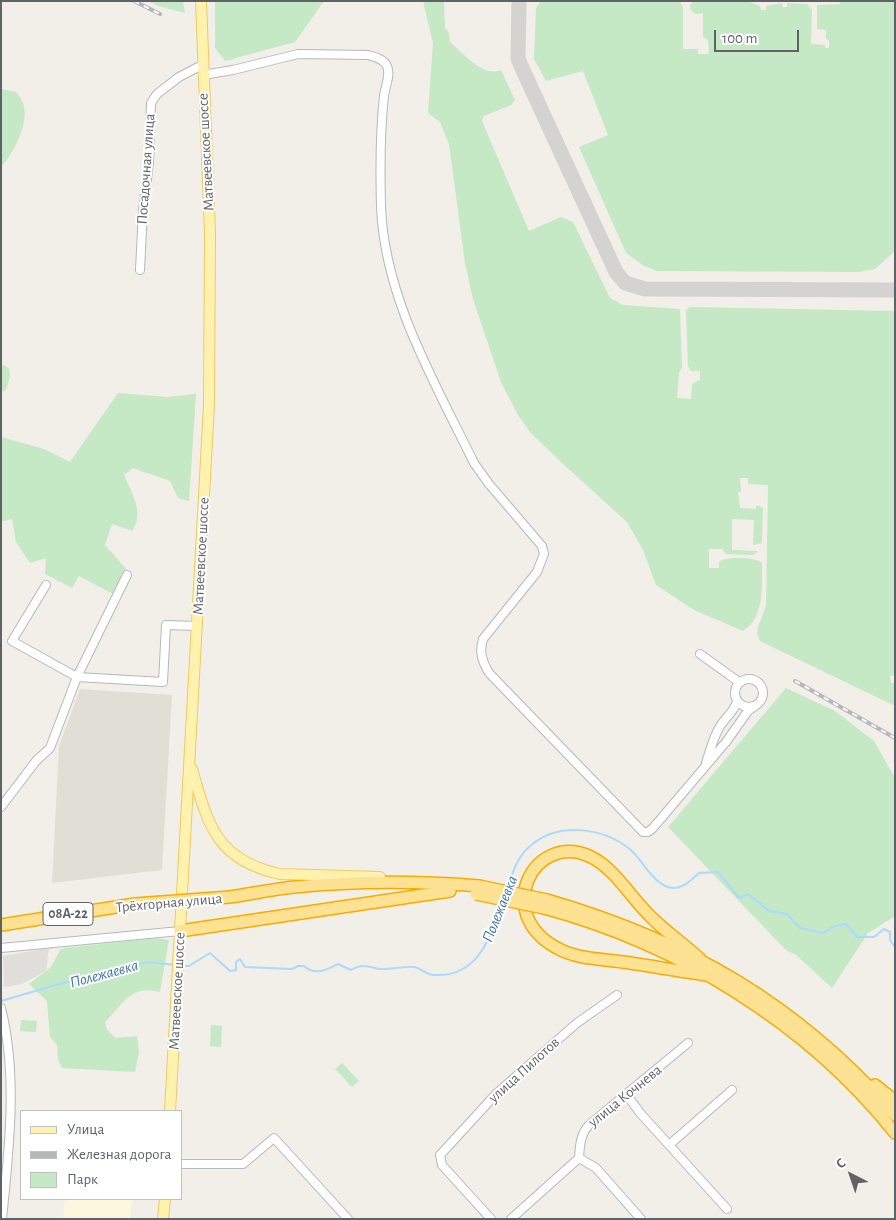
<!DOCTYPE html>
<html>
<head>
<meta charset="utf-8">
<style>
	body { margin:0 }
	#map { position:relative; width:896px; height:1220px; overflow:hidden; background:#f1efe8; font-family:"Alegreya Sans",sans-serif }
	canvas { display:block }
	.frame { position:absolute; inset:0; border:2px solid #5f6368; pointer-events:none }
	.legend { position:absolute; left:20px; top:1110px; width:162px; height:90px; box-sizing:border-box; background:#fff; border:1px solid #bfc1c3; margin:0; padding:6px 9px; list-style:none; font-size:15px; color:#5f6368 }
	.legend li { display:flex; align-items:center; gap:10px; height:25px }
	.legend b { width:25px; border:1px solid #bfc1c3 }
	.north { position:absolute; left:826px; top:1150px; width:50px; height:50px; -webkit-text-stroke:4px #fff; paint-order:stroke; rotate:319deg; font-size:14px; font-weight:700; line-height:20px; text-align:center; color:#5f6368 }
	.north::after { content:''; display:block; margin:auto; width:18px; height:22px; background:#5f6368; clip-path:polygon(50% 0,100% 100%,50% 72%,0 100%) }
	.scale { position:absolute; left:714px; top:30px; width:85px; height:22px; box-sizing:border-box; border:2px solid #5f6368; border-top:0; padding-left:6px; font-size:15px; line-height:18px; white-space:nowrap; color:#5f6368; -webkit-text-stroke:4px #fff; paint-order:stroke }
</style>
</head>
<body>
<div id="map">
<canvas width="896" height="1220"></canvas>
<div class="frame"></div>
<ul class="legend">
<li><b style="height:6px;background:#fff2af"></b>Улица</li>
<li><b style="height:6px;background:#b6b7b8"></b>Железная дорога</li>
<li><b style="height:14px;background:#c5e8c5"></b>Парк</li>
</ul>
<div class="north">С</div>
<div class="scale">100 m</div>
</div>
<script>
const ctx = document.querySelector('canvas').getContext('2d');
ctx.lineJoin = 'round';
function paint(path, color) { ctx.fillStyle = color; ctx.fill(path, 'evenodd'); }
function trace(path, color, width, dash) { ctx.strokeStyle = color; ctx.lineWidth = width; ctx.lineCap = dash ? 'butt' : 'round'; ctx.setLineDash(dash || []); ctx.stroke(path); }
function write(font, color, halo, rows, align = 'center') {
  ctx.font = font + ' "Alegreya Sans",sans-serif'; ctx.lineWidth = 4; ctx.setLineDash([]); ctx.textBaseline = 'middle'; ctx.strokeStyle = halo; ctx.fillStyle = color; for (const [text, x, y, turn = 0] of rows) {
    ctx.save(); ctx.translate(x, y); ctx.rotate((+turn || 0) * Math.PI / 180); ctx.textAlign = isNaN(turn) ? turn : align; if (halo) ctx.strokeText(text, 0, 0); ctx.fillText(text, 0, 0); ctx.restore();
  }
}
paint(new Path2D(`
	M65,1199H132L130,1219H63Z`), '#fef7e0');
paint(new Path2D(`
	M49,948L46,971L22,984L4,987L3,956Z`), '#e0deda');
paint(new Path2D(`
	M80,689L172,695L162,870L52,883L59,746Z`), '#e1ded6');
paint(new Path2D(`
	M149,1H188L183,2L185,13L158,6Z
	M215,1H324L295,42L225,61L215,48Z
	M423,1H444L445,28L449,33L450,42C463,53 483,78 501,70L515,100L511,105L484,116L482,121L529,231L561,217L573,222L610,298L623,305L680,309L682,367L679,373L677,398L691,399L692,384L700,380V371H691L688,366L686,310L690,307L895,311V675L890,676L891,683H895V706L760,641L757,634L758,627L766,606L768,485L748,484V478H740L741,492H738L740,508L756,509V505L763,508L762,543L753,545L754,520L732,519V550L758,551L753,555L726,554L722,549H709V568H719V562C726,556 756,557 762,563C762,585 765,618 743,631L694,610L656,585L643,550L627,522L562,463L530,432L518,415L501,382L473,299L465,263L449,144L440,122L428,113L433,43Z
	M541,1H680L683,8V49H698V54H709L708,40L703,37V13L695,14L690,9V5L694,1L750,2L760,6L761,10H766V6L782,3L783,7H787V3L807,4L812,10L811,44L825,45V48H829V40L826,39V30L817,29V5L840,4V1H895L894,252L875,269L859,272L657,271L644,266L626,253L579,147L608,135L583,71L546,81L534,59L536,8Z
	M1,89L16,92C19,96 23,101 24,106C28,125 14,153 1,167Z
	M1,364L9,368L10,377L6,390L1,392Z
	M118,393L168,397L196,394L189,501L178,498L170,481L133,468L124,475C132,494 145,513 132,531L112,524L105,545L128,571L115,595L79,576L72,588L45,574L46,558L30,563L16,542L12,519L1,522V437L44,449L70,462Z
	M786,688L835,711L874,741L895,778L894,917L868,933L832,988L795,954L787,951L668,827Z
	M156,938L169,940L160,992C131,984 123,1004 105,1022L107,1030L116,1038L137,1036L139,1052L135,1072L62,1068L58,1060L57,1045L50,1037L47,1001L29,984L51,967L60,950L64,948Z
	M21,1020L37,1021L36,1032L20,1031Z
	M211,1025L222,1026L221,1047L210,1046Z
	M342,1063L359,1081L352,1087L335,1069Z`), '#c5e8c5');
trace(new Path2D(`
	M508,887C512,873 518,856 529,847C557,821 603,827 631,850C643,861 655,887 673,888C684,888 692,879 699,873L718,872L739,898L748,894L769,911L787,914L800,928L823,933L835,926L846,924L857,937H874L884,929L890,932V940L895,947
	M183,966H189L210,953L230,971L236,970V962L240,959L245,967L292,969L298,966H304C315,976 326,970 338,964L351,970C363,963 368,967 380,969C388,970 405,966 414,967C421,968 426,975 435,975C479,977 490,937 502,903
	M1,1001L59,984L148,962L176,965`), '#aadaff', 2);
trace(new Path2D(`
	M519,1L518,58L521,66L616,272L625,283L645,289L895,290`), '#d4d3d0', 15);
const minor = new Path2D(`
	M203,75L233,70L298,54L368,55C375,57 384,59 387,66C391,75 385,87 384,96C380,132 380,170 381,206C384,297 435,383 474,463L489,484L542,546L544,554L537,572L483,639C479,652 482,661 489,673L643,832H648L653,828L726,742L748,711L755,706
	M140,270L143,210L149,163L151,103L157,94L179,77L202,65
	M46,585L12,641L77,677L127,575
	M700,654L739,682
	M735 693a14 14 0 1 1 28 0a14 14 0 1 1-28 0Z
	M706,763C710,750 713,739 719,728C725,717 734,713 737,701
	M1,807L36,761L50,748L77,677L163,682L166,625L197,626
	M1,948L180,931
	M1,1008C18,1076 9,1150 2,1219
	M626,1094L641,1114L727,1209
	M669,1145L732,1090
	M579,1158L596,1168L641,1219
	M181,1164H243L274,1138L348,1219
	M491,1219L442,1165L440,1155L497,1093L577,1023L617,995
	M511,1219L579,1158C580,1145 580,1134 590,1124L688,1043`);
const major = new Path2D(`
	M192,769C208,825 216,860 280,874L380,877
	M170,1111L209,405L210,233L201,1
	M163,1219L165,1199`);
const highway = new Path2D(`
	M230,897C251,894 273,889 295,887C355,881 418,881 479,886
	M547,900C688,941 797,1004 895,1115
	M544,908C678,944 808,1023 895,1133
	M1,925L135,904
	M180,931L450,891
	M700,959C684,944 666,932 651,917C631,898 614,867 589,856C534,832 492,913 557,948C576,959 602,959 623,962C651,966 679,971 706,975
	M875,1085L895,1101`);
trace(minor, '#b5b8bc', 10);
trace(major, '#f2c960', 12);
trace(highway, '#f9ab00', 14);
trace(minor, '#fff', 8);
trace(major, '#fff2af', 10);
trace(highway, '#fde293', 11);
const rail = new Path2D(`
	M134,1L160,14
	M795,681L895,738`);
trace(rail, '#b6b7b8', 4);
trace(rail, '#fff', 2, [5.5]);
const highwayBridge = new Path2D(`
	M479,886L547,900
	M476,894L544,908
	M135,904L230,897`);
trace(highwayBridge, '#f9ab00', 14, []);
trace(highwayBridge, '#fde293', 11);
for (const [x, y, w] of [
	[68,914,50]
]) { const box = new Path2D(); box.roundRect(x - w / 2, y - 11.5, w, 23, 4); ctx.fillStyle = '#fff'; ctx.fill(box); trace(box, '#5f6368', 1); }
write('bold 14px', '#5f6368', null, [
	["08А-22",68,914]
]);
write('15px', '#5f6368', '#fff', [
	["Матвеевское шоссе",206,152,-93],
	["Посадочная улица",146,169,-86],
	["Матвеевское шоссе",201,556,-87],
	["Трёхгорная улица",169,903,-5],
	["Матвеевское шоссе",177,991,-87],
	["улица Пилотов",524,1070,-42],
	["улица Кочнева",625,1096,-39]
]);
write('italic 16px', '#4174aa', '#fff', [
	["Полежаевка",500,909,-68],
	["Полежаевка",104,974,-15]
]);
</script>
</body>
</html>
